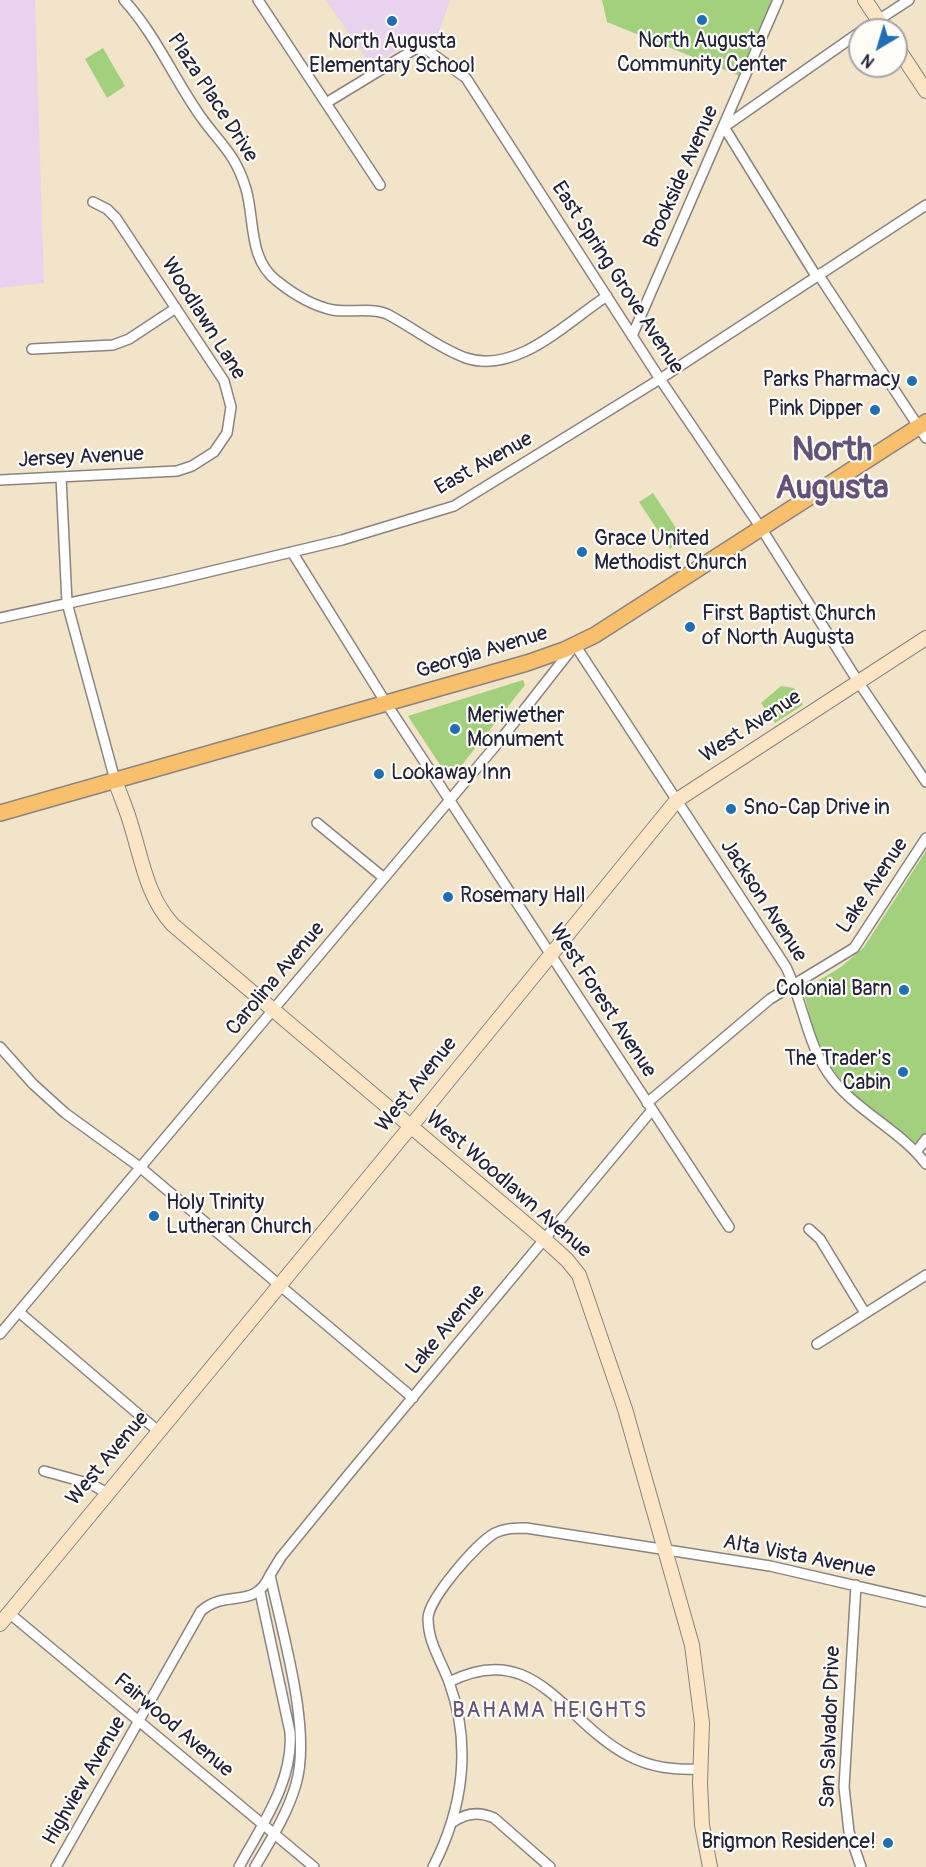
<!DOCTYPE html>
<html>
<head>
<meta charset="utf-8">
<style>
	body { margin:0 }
	#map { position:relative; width:926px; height:1867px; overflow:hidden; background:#f2e4c8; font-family:Pangolin,sans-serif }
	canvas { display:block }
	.north { position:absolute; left:848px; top:18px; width:60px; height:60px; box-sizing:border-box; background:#fdfcf7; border:2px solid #a5a5ac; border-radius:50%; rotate:218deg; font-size:16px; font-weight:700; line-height:24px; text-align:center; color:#22223b }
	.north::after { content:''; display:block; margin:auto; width:21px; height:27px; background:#1f6fb2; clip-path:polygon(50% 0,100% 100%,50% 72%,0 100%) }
</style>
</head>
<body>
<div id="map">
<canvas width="926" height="1867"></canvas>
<div class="north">N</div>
</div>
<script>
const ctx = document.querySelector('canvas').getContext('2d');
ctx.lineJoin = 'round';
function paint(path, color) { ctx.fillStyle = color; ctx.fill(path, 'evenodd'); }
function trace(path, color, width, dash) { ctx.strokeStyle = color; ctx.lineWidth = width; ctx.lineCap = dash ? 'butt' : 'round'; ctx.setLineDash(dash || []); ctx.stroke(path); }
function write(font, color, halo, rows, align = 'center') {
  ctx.font = font + ' Pangolin,sans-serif'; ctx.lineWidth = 4.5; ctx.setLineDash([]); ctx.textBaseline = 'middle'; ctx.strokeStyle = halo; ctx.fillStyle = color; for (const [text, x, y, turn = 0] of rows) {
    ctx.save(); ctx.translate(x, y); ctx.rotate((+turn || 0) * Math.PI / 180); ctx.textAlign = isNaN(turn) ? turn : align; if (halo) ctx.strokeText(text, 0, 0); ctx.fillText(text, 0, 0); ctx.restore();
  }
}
paint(new Path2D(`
	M0,0H35L44,283L0,288Z
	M326,0H450L433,49L417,43L404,46L371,66Z`), '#e9d2ed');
paint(new Path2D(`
	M602,0H776L742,77L607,22Z
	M103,48L125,86L107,98L85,59Z
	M653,493L684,540L670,549L639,502Z
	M523,680L525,685L450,780L408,716Z
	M781,686L794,688L803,705L775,723L761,703Z
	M926,851V1133L917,1146C890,1124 858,1104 837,1075C818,1050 811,1020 803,990L841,967L864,947Z`), '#a3d07d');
const street = new Path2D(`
	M124,0C156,35 174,79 201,117C221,145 235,153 246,189C255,220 248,259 277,281C292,293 313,306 333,310C349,313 372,307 387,314C414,328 438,348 466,358C517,375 568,321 607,296
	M258,0L380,185
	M863,30L909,0
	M326,103L415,49L427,50L466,78L660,379L761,528L859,683L926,782
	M818,274L926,438
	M816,276L724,127L860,32
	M632,336L778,0
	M32,349L113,345L129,339L176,308
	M61,477L67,603L115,780
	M0,480L177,471L192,466L214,452L227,433L231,407L224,381L116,218L107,209L93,202
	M292,552L386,703L729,1227
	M0,618L166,582L342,540L454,506L660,379L926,205
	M317,823L384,878
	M0,1047L33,1084L65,1113L141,1168L413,1398
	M647,1103L770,999L854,948L926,838
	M916,1152L926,1139
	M809,1229L820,1239L865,1313
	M19,1312L158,1431
	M0,1334L502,738L575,645L786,967C804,1004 807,1048 834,1081C860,1113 901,1131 926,1164
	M817,1344L926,1275
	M44,1471L91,1484L107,1493
	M856,1585L844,1787L849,1832L861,1867
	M9,1613L314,1867
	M449,1682C536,1638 563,1722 629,1756C652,1768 675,1770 700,1769
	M453,1822C466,1813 479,1811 494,1818L550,1867
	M56,1867L201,1611C227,1588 254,1611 270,1575
	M239,1867C261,1826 294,1781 290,1732L260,1592
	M255,1867C270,1841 288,1813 296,1784C312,1730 282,1632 270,1575L281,1557L348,1475L652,1110
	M433,1867C463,1809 472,1745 449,1682C441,1660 428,1643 428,1618C429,1598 477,1543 495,1533C505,1528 515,1528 526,1528L770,1566L926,1602`);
const secondary = new Path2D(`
	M865,0L885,30
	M896,46L926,91
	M115,780C120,795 127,810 131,825C142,860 147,897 173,925L545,1240L567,1260L579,1275L625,1409L692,1645L702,1723L700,1783L702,1825L710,1867
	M0,1624L426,1108L677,800L926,638`);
const primary = new Path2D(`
	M0,813L527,663L564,650L595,635L926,422`);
trace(street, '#8a8382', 12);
trace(secondary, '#8a8382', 16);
trace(primary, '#8a8382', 18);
trace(street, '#fff', 9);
trace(secondary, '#fce5c4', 14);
trace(primary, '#f8bf6c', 15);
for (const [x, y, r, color] of [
	[702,20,6,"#1f6fb2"],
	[392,21,6,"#1f6fb2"],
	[912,381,6,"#1f6fb2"],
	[875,410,6,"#1f6fb2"],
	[582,552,6,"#1f6fb2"],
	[690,627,6,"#1f6fb2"],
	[455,729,6,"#1f6fb2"],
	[379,774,6,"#1f6fb2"],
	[731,809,6,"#1f6fb2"],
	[448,897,6,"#1f6fb2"],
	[904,990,6,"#1f6fb2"],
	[903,1072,6,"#1f6fb2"],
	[154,1216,6,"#1f6fb2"],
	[888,1843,6,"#1f6fb2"]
]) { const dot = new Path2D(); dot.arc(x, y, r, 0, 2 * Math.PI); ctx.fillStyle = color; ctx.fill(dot); trace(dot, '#fdfcf7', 2); }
write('21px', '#22223b', '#fdfcf7', [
	["North Augusta",702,42,"center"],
	["Community Center",702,66,"center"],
	["North Augusta",392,43,"center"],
	["Elementary School",392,67,"center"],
	["Parks Pharmacy",900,381,"right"],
	["Pink Dipper",863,410,"right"],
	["Grace United",594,540],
	["Methodist Church",594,564],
	["First Baptist Church",702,615],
	["of North Augusta",702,639],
	["Meriwether",467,717],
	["Monument",467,741],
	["Lookaway Inn",391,774],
	["Sno-Cap Drive in",743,809],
	["Rosemary Hall",460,897],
	["Colonial Barn",892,990,"right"],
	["The Trader's",891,1060,"right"],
	["Cabin",891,1084,"right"],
	["Holy Trinity",166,1204],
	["Lutheran Church",166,1228],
	["Brigmon Residence!",876,1843,"right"]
], 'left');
write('21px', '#22223b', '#fdfcf7', [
	["Plaza Place Drive",212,98,57],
	["Brookside Avenue",682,177,-66],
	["East Spring Grove Avenue",617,278,57],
	["Woodlawn Lane",203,319,58],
	["Jersey Avenue",81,458,-3],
	["East Avenue",484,464,-29],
	["Georgia Avenue",482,653,-17],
	["West Avenue",751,727,-33],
	["Lake Avenue",873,886,-56],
	["Jackson Avenue",763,901,57],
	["Carolina Avenue",276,979,-50],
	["West Forest Avenue",602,1001,57],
	["West Avenue",417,1085,-51],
	["West Woodlawn Avenue",508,1185,41],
	["Lake Avenue",446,1330,-50],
	["West Avenue",108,1459,-50],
	["Alta Vista Avenue",799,1557,11],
	["Fairwood Avenue",173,1726,40],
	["San Salvador Drive",831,1727,-88],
	["Highview Avenue",85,1781,-60]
]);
ctx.letterSpacing = '1.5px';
write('22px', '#635378', '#fdfcf7', [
	["BAHAMA HEIGHTS",550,1711]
]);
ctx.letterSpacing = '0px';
write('bold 33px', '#635378', '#fdfcf7', [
	["North",832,452],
	["Augusta",832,490]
]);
</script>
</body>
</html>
